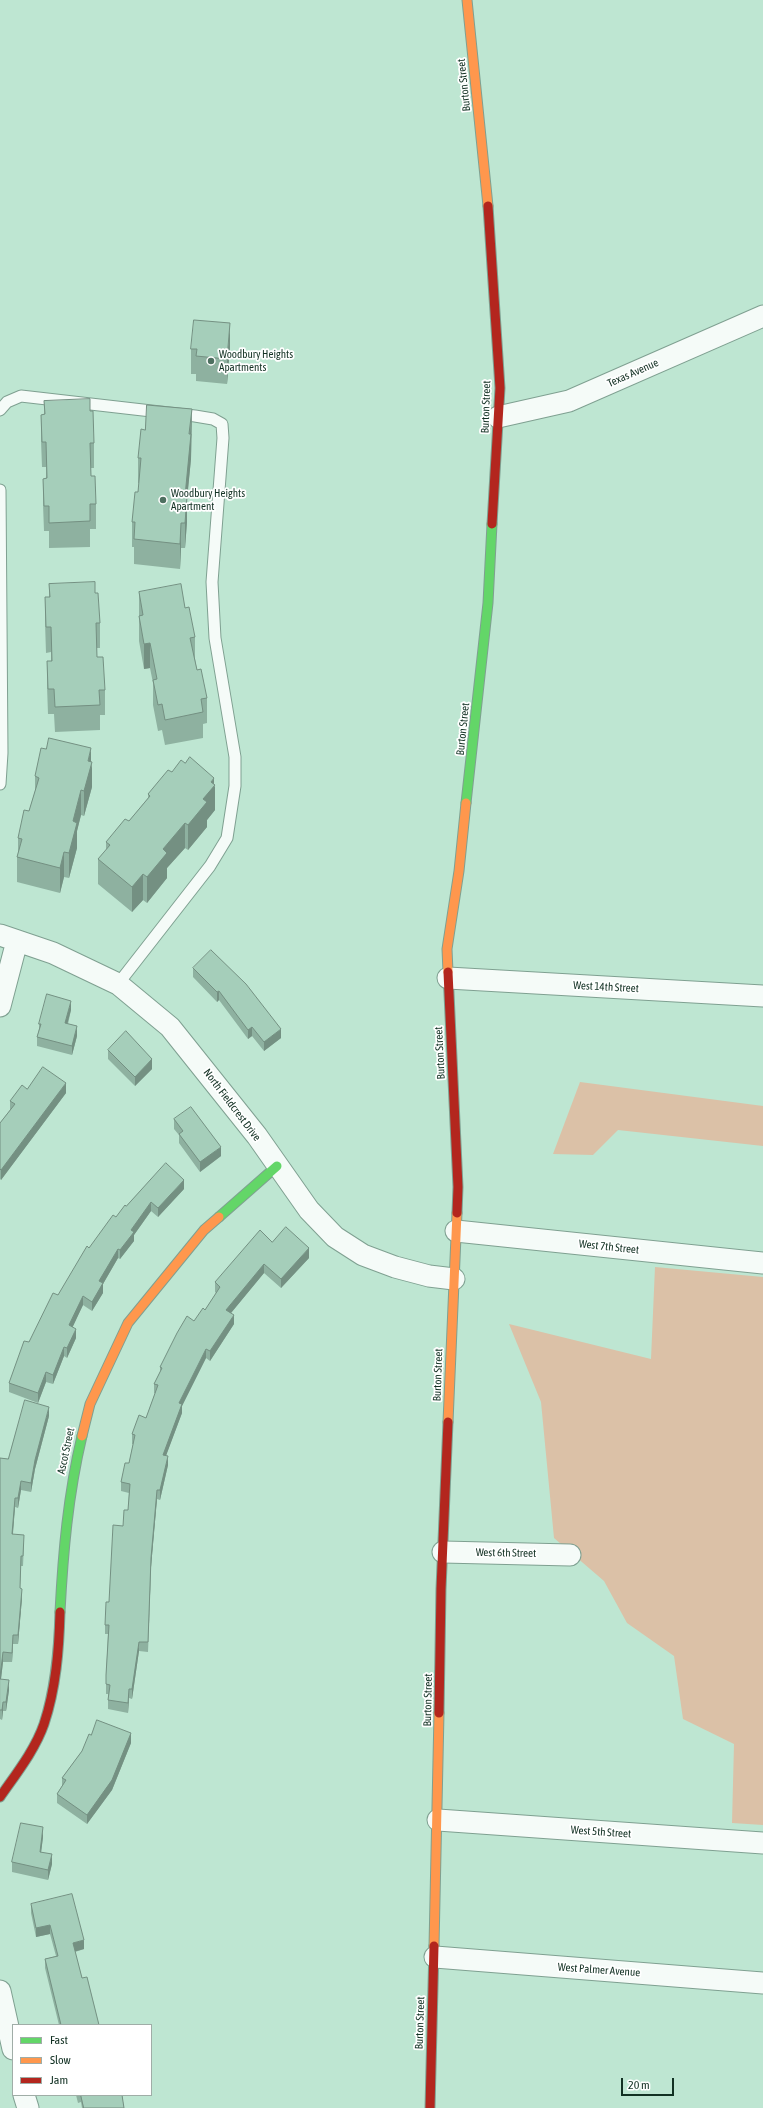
<!DOCTYPE html>
<html>
<head>
<meta charset="utf-8">
<style>
	body { margin:0 }
	#map { position:relative; width:763px; height:2108px; overflow:hidden; background:#bee6d2; font-family:"Asap Condensed",sans-serif }
	canvas { display:block }
	.legend { position:absolute; left:12px; top:2024px; width:140px; height:72px; box-sizing:border-box; background:#fff; border:1px solid #a0ada7; margin:0; padding:5px 7px; list-style:none; font-size:12px; color:#123123 }
	.legend li { display:flex; align-items:center; gap:8px; height:20px }
	.legend b { width:20px; border:1px solid #a0ada7 }
	.scale { position:absolute; left:621px; top:2078px; width:53px; height:18px; box-sizing:border-box; border:2px solid #123123; border-top:0; padding-left:5px; font-size:12px; line-height:14px; white-space:nowrap; color:#123123; -webkit-text-stroke:3px #fff; paint-order:stroke }
</style>
</head>
<body>
<div id="map">
<canvas width="763" height="2108"></canvas>
<ul class="legend">
<li><b style="height:5px;background:#63d668"></b>Fast</li>
<li><b style="height:5px;background:#ff974d"></b>Slow</li>
<li><b style="height:5px;background:#b3261e"></b>Jam</li>
</ul>
<div class="scale">20 m</div>
</div>
<script>
const ctx = document.querySelector('canvas').getContext('2d');
ctx.lineJoin = 'round';
function paint(path, color) { ctx.fillStyle = color; ctx.fill(path, 'evenodd'); }
function trace(path, color, width, dash) { ctx.strokeStyle = color; ctx.lineWidth = width; ctx.lineCap = dash ? 'butt' : 'round'; ctx.setLineDash(dash || []); ctx.stroke(path); }
function write(font, color, halo, rows, align = 'center') {
  ctx.font = font + ' "Asap Condensed",sans-serif'; ctx.lineWidth = 3.5; ctx.setLineDash([]); ctx.textBaseline = 'middle'; ctx.strokeStyle = halo; ctx.fillStyle = color; for (const [text, x, y, turn = 0] of rows) {
    ctx.save(); ctx.translate(x, y); ctx.rotate((+turn || 0) * Math.PI / 180); ctx.textAlign = isNaN(turn) ? turn : align; if (halo) ctx.strokeText(text, 0, 0); ctx.fillText(text, 0, 0); ctx.restore();
  }
}
paint(new Path2D(`
	M580,1082L763,1106V1146L618,1130L593,1155L553,1154Z
	M655,1267L763,1277V1825L732,1823L734,1744L683,1719L674,1656L627,1623L604,1581L554,1538L541,1402L509,1324L651,1359Z`), '#dbc1a7');
const lane = new Path2D(`
	M0,410L7,402L21,396L195,416L213,419L222,424L223,438L212,582L215,638L235,757V786L227,838L210,866L118,984
	M0,490L2,753L0,784`);
const street = new Path2D(`
	M498,417L569,401L763,316
	M0,935L53,953L118,984L170,1027L257,1136L309,1210L335,1237L363,1255L395,1267L429,1276L454,1279
	M448,978L763,996
	M0,1006L17,941
	M456,1231L763,1263
	M443,1552L570,1555
	M438,1820L763,1843
	M435,1957L763,1983
	M0,1991L13,2049
	M24,2095L28,2108`);
const fast = new Path2D(`
	M466,803L488,603L492,524
	M219,1217L277,1166
	M60,1612C63,1553 68,1495 82,1436`);
const slow = new Path2D(`
	M467,0L488,206
	M448,972L447,949L459,871L466,803
	M448,1422L457,1213
	M82,1436L90,1404L128,1323L204,1230L219,1217
	M434,1946L439,1713`);
const jam = new Path2D(`
	M488,206L500,388L492,524
	M448,972L458,1187L457,1213
	M439,1713L441,1589L448,1422
	M0,1797C16,1774 35,1750 44,1724C56,1688 59,1650 60,1612
	M430,2108L434,1946`);
trace(lane, '#7fa091', 13);
trace(street, '#7fa091', 23);
trace(fast, '#7fa091', 11);
trace(slow, '#7fa091', 11);
trace(jam, '#7fa091', 11);
trace(lane, '#f5fbf8', 11);
trace(street, '#f5fbf8', 21);
trace(fast, '#63d668', 9);
trace(slow, '#ff974d', 9);
trace(jam, '#b3261e', 9);
paint(new Path2D(`
	M230,348L227,384L196,381V374H191V349Z
	M44,401L90,411L94,443V468H91V476L96,504V529H90V547L49,548V531H44L43,504V479L46,478V467H42L41,440V415L44,414Z
	M192,409L191,459L187,497V522L185,548H181L180,569L134,564V547H132V522L138,492L139,483H138V458L145,430Z
	M49,584L95,593L100,623V648H97V657L105,690V715H100V730L55,732L54,714H48L47,686V661H51V652L46,653L45,622V597H49Z
	M139,592L185,608L195,637V659L197,670L207,698V723L203,724V738L165,745L162,730L158,731L153,705V683L150,668L144,669L139,641Z
	M91,761L92,787L84,816L81,815L77,831V848L69,878L64,877L60,893L17,882V857L18,853V838L29,811L35,791V776Z
	M185,763L214,784L215,810L207,820V827L188,850L185,848L167,868V878L147,903L143,900L132,912L98,884V859L106,850V842L129,821L148,798V794L172,772Z
	M193,968L281,1038L264,1051L252,1036L248,1039L219,1000L217,1002L193,977Z
	M71,1010L68,1024L77,1036L72,1055L37,1046V1037L39,1029V1024Z
	M108,1050L152,1069L135,1086L108,1059Z
	M27,1089L66,1093L1,1180L0,1179V1123L10,1110V1101Z
	M174,1119L221,1156L200,1172L179,1143V1135L174,1129Z
	M184,1189L158,1217L151,1211L134,1235V1241L120,1259L118,1258L103,1284V1293L92,1311L83,1305L72,1327L76,1338L67,1358L64,1356L53,1384L46,1382L38,1403L9,1392V1383L29,1342L58,1295L89,1248L126,1206Z
	M272,1242L309,1258L281,1288L264,1273L231,1313L234,1324L210,1361L206,1358L182,1406V1413L166,1455L168,1465L160,1500L157,1499L151,1567L148,1652L139,1651L132,1699L129,1698L128,1713L108,1709V1694H106V1675L108,1634H105V1625L123,1526L128,1510L129,1493L121,1491V1482L129,1463L133,1444H132V1434L146,1418L155,1393H154V1384L160,1372V1367L194,1321L205,1310L216,1293L215,1292V1282Z
	M49,1416L35,1469L31,1492L21,1490L18,1508L15,1507L13,1534L24,1544L23,1566H21L20,1588L22,1598L18,1644H13L12,1662H3L1,1679L9,1690L6,1711H3L2,1720L0,1719V1458L8,1459Z
	M91,1735L131,1743L112,1790L87,1824L57,1803V1794L62,1786V1778L82,1751Z
	M43,1837L41,1852L52,1864L48,1880L12,1872V1862Z
	M31,1904L84,1949L75,1952L82,1978L99,2025H59L45,1968V1959L56,1956L50,1934L36,1937L31,1913Z
	M76,2095H122L124,2108H82L81,2102L78,2103Z`), '#8eb1a0');
paint(new Path2D(`
	M230,323V348L227,384V359Z
	M192,409L191,459L185,521V496Z
	M187,497V522L185,548V523Z
	M181,523V548L180,569V544Z
	M150,643V668L144,669V644Z
	M91,748V768L92,762V787L84,816V791L88,761Z
	M214,778V787L215,785V810L207,820V827L188,850V825L203,799L211,782Z
	M81,790V815L77,831V848L69,878V853L73,821Z
	M185,823V848L167,868V878L147,903V877L163,849Z
	M64,852V877L60,893V868Z
	M143,874V900L132,912V887Z
	M219,991V1000L217,1002V992Z
	M71,1001V1010L65,1032V1023Z
	M77,1026V1036L72,1055V1046Z
	M252,1027V1036L248,1039V1030Z
	M281,1029V1038L264,1051V1042Z
	M152,1059V1069L135,1086V1077Z
	M66,1083V1093L1,1180V1170Z
	M221,1147V1156L200,1172V1162Z
	M184,1180V1189L158,1217V1208Z
	M151,1202V1211L134,1235V1241L120,1259V1250L131,1230Z
	M309,1248V1258L281,1288V1279Z
	M118,1249V1258L103,1284V1293L92,1311V1302L99,1281Z
	M264,1264V1273L226,1319V1310Z
	M83,1296V1305L69,1335V1325Z
	M234,1315V1324L210,1361V1351Z
	M76,1329V1338L67,1358V1348Z
	M64,1347V1356L53,1384V1375Z
	M206,1349V1358L182,1406V1413L163,1464V1455L179,1403Z
	M46,1372V1382L38,1403V1393Z
	M49,1407V1416L35,1469L31,1492V1483L35,1460Z
	M168,1456V1465L160,1500V1490Z
	M21,1481V1490L18,1508V1498Z
	M157,1490V1499L151,1567L148,1652L151,1558Z
	M15,1498V1507L12,1543V1534Z
	M22,1589V1598L18,1644V1635Z
	M13,1635V1644L12,1662V1653Z
	M139,1642V1651L132,1699V1689Z
	M3,1652V1662L0,1687V1677Z
	M9,1680V1690L6,1711V1702Z
	M129,1689V1698L128,1713V1703Z
	M3,1702V1711L2,1720V1710Z
	M131,1733V1743L112,1790L87,1824V1815Z
	M43,1827V1837L40,1861V1852Z
	M52,1854V1864L48,1880V1870Z
	M50,1925V1934L36,1937V1928Z
	M84,1940V1949L73,1952V1943Z`), '#749082');
const building = new Path2D(`
	M194,320L230,323L227,359L196,356L197,349H191Z
	M90,399V411H93L94,443H90L91,476H95L96,504H90V521L49,523V506H44L43,479L47,478L46,442H42L41,415L45,414L44,401Z
	M147,405L192,409L189,434H191L185,496L187,497L185,523H181L180,544L134,539L135,522H132L135,492H138L141,458H138L141,429L145,430Z
	M95,582V593H98L100,623H96L97,657H103L105,690H99L100,705L55,707L54,689H48L47,661H52L51,627H46L45,597H50L49,584Z
	M181,584L185,608L189,607L195,637L190,638L197,670L201,669L207,698L201,699L203,712L165,720L162,704L158,705L153,680L157,679L150,643L144,644L139,616L143,615L139,592Z
	M49,738L91,748L88,761L92,762L84,791L81,790L73,821L77,823L69,853L64,852L60,868L17,857L22,839L18,838L24,810L29,811L39,778L35,776L41,748L46,749Z
	M190,757L214,778L211,782L215,785L203,799L207,802L188,825L185,823L163,849L167,853L147,877L143,874L132,887L98,859L110,845L106,842L125,819L129,821L150,796L148,794L168,770L172,772L181,760L185,763Z
	M211,950L246,984L281,1029L264,1042L252,1027L248,1030L219,991L217,992L193,968Z
	M47,994L71,1001L65,1023L77,1026L72,1046L37,1037L41,1024H39Z
	M126,1031L152,1059L135,1077L108,1050Z
	M43,1067L66,1083L1,1170L0,1169V1123L15,1104L10,1101L22,1085L27,1089Z
	M191,1107L221,1147L200,1162L179,1134L183,1131L174,1119Z
	M166,1163L184,1180L158,1208L151,1202L131,1230L134,1232L120,1250L118,1249L99,1281L103,1283L92,1302L83,1296L69,1325L76,1329L67,1348L64,1347L53,1375L46,1372L38,1393L9,1383L24,1341L29,1342L53,1293L58,1295L87,1246L89,1248L113,1215L116,1217L125,1205L126,1206Z
	M286,1227L309,1248L281,1279L264,1264L226,1310L234,1315L210,1351L206,1349L179,1403L182,1404L163,1455L168,1456L160,1490H157L151,1558L148,1642H139L132,1689H129L128,1703L108,1700L110,1685L106,1684V1675L109,1625H105L106,1602H109L113,1525L123,1526L124,1510H128L130,1484L121,1482L125,1463H129L135,1435L132,1434L139,1415L146,1418L158,1385L154,1384L162,1368L160,1367L177,1333L187,1316L194,1321L203,1308L205,1310L220,1287L215,1282L260,1230L272,1242Z
	M25,1400L49,1407L35,1460L31,1483L21,1481L18,1498H15L12,1534L24,1535L23,1556H21L20,1588L22,1589L18,1635H13L12,1653L3,1652L0,1677V1458L8,1459Z
	M0,1679L9,1680L6,1702H3L2,1710H0Z
	M97,1720L131,1733L112,1780L87,1815L57,1794L66,1780L62,1778L82,1751L89,1734L91,1735Z
	M21,1823L43,1827L40,1852L52,1854L48,1870L12,1862Z
	M72,1894L84,1940L73,1943L82,1978L87,1977L99,2025H61L45,1959L58,1956L50,1925L36,1928L31,1904Z
	M81,2095H122L124,2108H84Z`);
paint(building, '#a5ceba');
trace(building, '#749082', 1);
for (const [x, y, r, color] of [
	[211,361,4,"#4e7060"],
	[163,500,4,"#4e7060"]
]) { const dot = new Path2D(); dot.arc(x, y, r, 0, 2 * Math.PI); ctx.fillStyle = color; ctx.fill(dot); trace(dot, '#fff', 1.5); }
write('11px', '#123123', '#fff', [
	["Burton Street",464,85,-96],
	["Texas Avenue",633,373,-24],
	["Burton Street",486,407,-88],
	["Burton Street",463,729,-84],
	["West 14th Street",606,987,3],
	["Burton Street",440,1053,-93],
	["North Fieldcrest Drive",232,1105,53],
	["West 7th Street",609,1247,6],
	["Burton Street",438,1375,-88],
	["Ascot Street",66,1451,-78],
	["West 6th Street",506,1553,1],
	["Burton Street",428,1700,-89],
	["West 5th Street",601,1832,4],
	["West Palmer Avenue",599,1970,4],
	["Burton Street",420,2023,-88]
]);
write('11px', '#123123', '#fff', [
	["Woodbury Heights",219,355],
	["Apartments",219,368],
	["Woodbury Heights",171,494],
	["Apartment",171,507]
], 'left');
</script>
</body>
</html>
